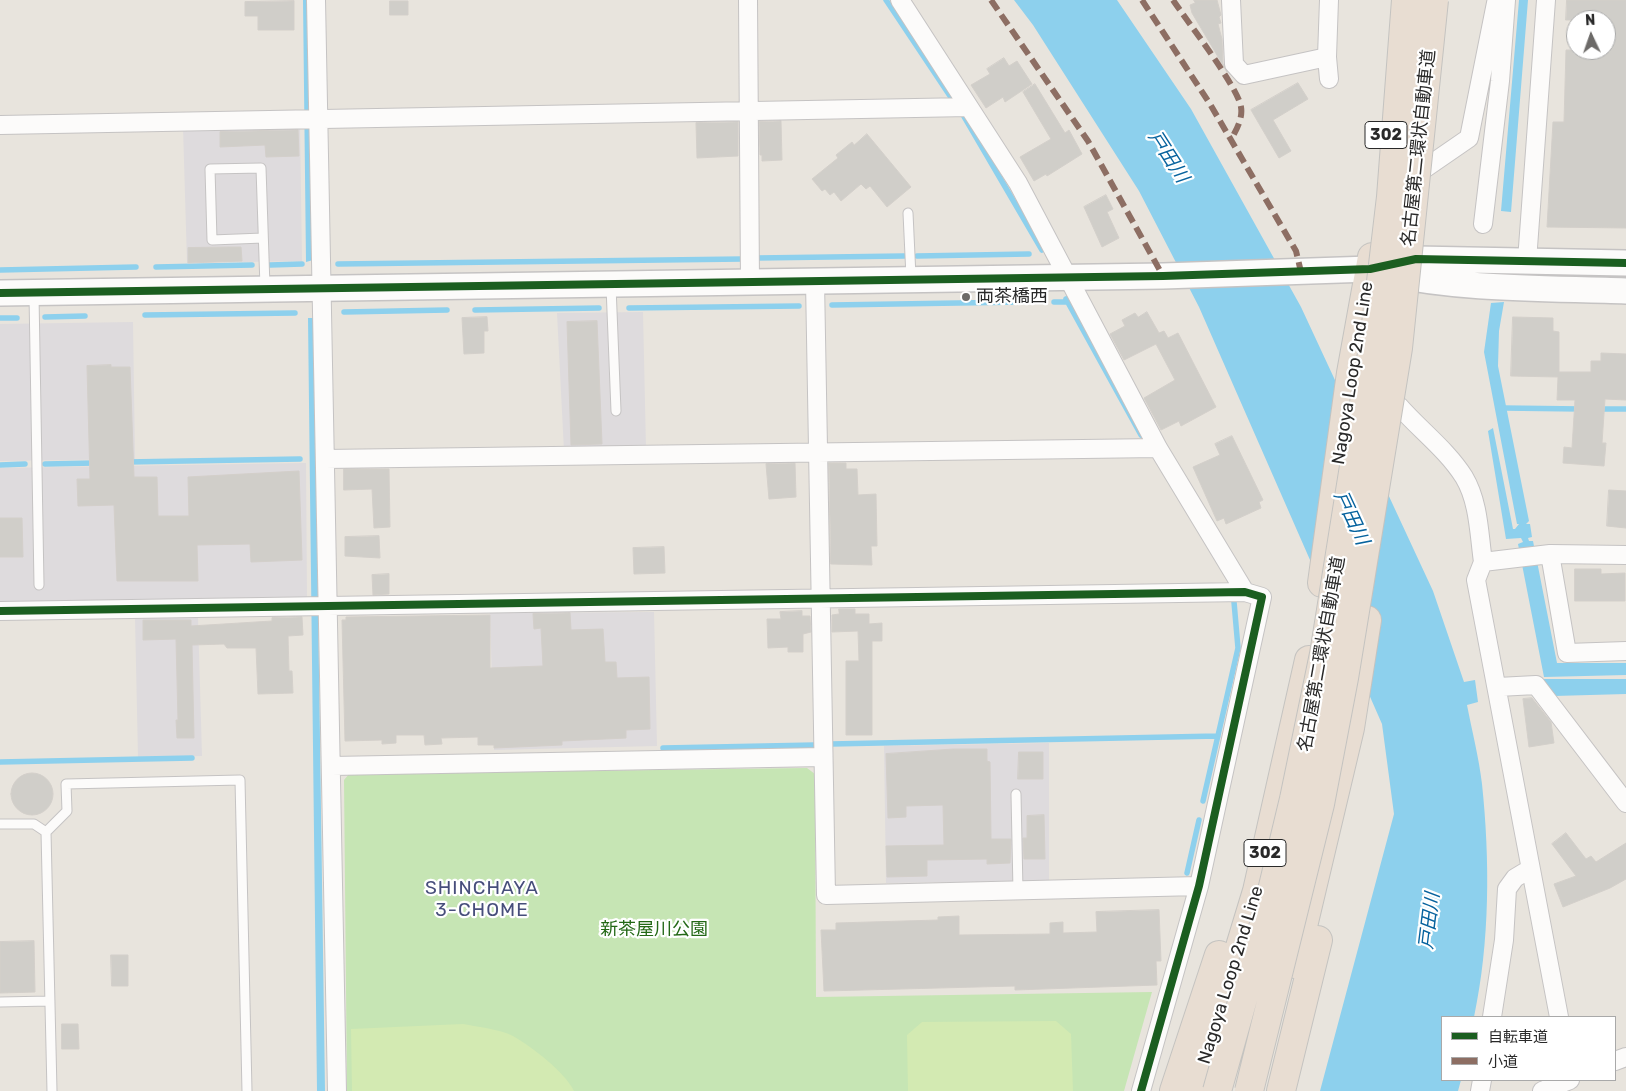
<!DOCTYPE html>
<html>
<head>
<meta charset="utf-8">
<style>
	body { margin:0 }
	#map { position:relative; width:1626px; height:1091px; overflow:hidden; background:#e8e4dd; font-family:Rubik,"Noto Sans JP",sans-serif }
	canvas { display:block }
	.legend { position:absolute; left:1441px; top:1016px; width:175px; height:65px; box-sizing:border-box; background:#fff; border:1px solid #a9a9a9; margin:0; padding:6px 9px; list-style:none; font-size:15px; color:#292929 }
	.legend li { display:flex; align-items:center; gap:10px; height:25px }
	.legend b { width:25px; border:1px solid #a9a9a9 }
	.north { position:absolute; left:1566px; top:10px; width:50px; height:50px; box-sizing:border-box; background:#fff; border:1px solid #a9a9a9; border-radius:50%; rotate:357deg; font-size:14px; font-weight:700; line-height:20px; text-align:center; color:#292929 }
	.north::after { content:''; display:block; margin:auto; width:18px; height:22px; background:#6c6a68; clip-path:polygon(50% 0,100% 100%,50% 72%,0 100%) }
</style>
</head>
<body>
<div id="map">
<canvas width="1626" height="1091"></canvas>
<ul class="legend">
<li><b style="height:6px;background:#1b5e20"></b>自転車道</li>
<li><b style="height:6px;background:#8d6e63"></b>小道</li>
</ul>
<div class="north">N</div>
</div>
<script>
const ctx = document.querySelector('canvas').getContext('2d');
ctx.lineJoin = 'round';
function paint(path, color) { ctx.fillStyle = color; ctx.fill(path, 'evenodd'); }
function trace(path, color, width, dash) { ctx.strokeStyle = color; ctx.lineWidth = width; ctx.lineCap = dash ? 'butt' : 'round'; ctx.setLineDash(dash || []); ctx.stroke(path); }
function write(font, color, halo, rows, align = 'center') {
  ctx.font = font + ' Rubik,"Noto Sans JP",sans-serif'; ctx.lineWidth = 4.5; ctx.setLineDash([]); ctx.textBaseline = 'middle'; ctx.strokeStyle = halo; ctx.fillStyle = color; for (const [text, x, y, turn = 0] of rows) {
    ctx.save(); ctx.translate(x, y); ctx.rotate((+turn || 0) * Math.PI / 180); ctx.textAlign = isNaN(turn) ? turn : align; if (halo) ctx.strokeText(text, 0, 0); ctx.fillText(text, 0, 0); ctx.restore();
  }
}
paint(new Path2D(`
	M300,125L302,261L187,263L183,127Z
	M643,312L646,449L564,451L557,313Z
	M133,322L135,459L0,461V324Z
	M306,463L307,598L0,603V468Z
	M654,612L657,746L494,750L490,613Z
	M198,617L202,756L138,757L135,618Z
	M1049,743V881L886,883L884,746Z`), '#dedbdd');
paint(new Path2D(`
	M807,768L815,774L816,997L1152,992L1124,1091H347L344,780L349,774Z`), '#c6e5b4');
paint(new Path2D(`
	M1056,1021L1071,1034L1073,1091H908L907,1035L922,1022Z
	M463,1024C478,1027 499,1029 513,1036C532,1047 565,1072 574,1091H352L351,1029Z`), '#d3eab2');
paint(new Path2D(`
	M303,0H309L313,260L306,262Z
	M1014,0H1117L1191,109L1301,307L1433,591L1464,682L1475,680L1478,702L1467,705C1472,731 1479,758 1482,784C1490,860 1490,942 1474,1017H1442V1080H1461L1458,1091H1320L1394,814L1382,724L1199,307L1139,191L1033,25Z
	M1519,0H1528L1511,212L1501,211Z
	M1504,302L1499,331L1498,366L1529,521L1526,524H1530L1532,537L1528,538L1529,541H1533L1557,663H1626V675L1544,677L1518,544L1523,542L1521,538L1506,539L1488,431L1493,428L1513,529H1515L1519,524H1517L1484,352L1491,303Z
	M308,318H314L325,1091H317Z
	M1541,679H1626V694L1554,696Z`), '#8dd0ed');
trace(new Path2D(`
	M886,0L954,102
	M962,113L1042,250
	M917,256L1029,254
	M757,258L904,256
	M338,264L743,259
	M270,265L302,264
	M156,267L252,265
	M0,270L136,267
	M1066,299L1141,435
	M1054,302H1067
	M832,305L1022,302
	M629,308L799,306
	M475,310L599,308
	M344,312L447,310
	M145,315L295,313
	M45,317L85,316
	M0,318H17
	M1503,408L1581,409
	M1598,409H1626
	M127,462L300,459
	M45,464L95,463
	M0,465L25,464
	M831,744L1218,736
	M663,748L815,745
	M0,762L192,758
	M1203,801L1238,648L1234,602
	M1187,873L1199,820`), '#8dd0ed', 5.5);
const building = new Path2D(`
	M1194,0H1217L1221,15L1219,17L1221,23L1218,24L1222,39L1223,64L1227,72L1192,13L1190,5L1195,3Z
	M1567,0H1626V228L1547,227L1553,122H1564L1566,50H1606V20H1566Z
	M294,1V30H258V16H245V2Z
	M390,1H408V15H390Z
	M1004,58L1009,66L1017,61L1032,84L1005,102L1003,97L986,108L971,85L990,74L987,69Z
	M1298,83L1308,99L1273,120L1291,151L1279,158L1251,110Z
	M1035,84L1065,133L1069,130L1082,154L1047,176L1046,174L1034,181L1020,157L1051,139L1023,92Z
	M781,121L782,160L762,161V155H760L759,122Z
	M738,122V156L697,158L696,123Z
	M298,130L299,156L266,157L265,145L220,147V132Z
	M867,134L911,187L887,207L870,186L866,189L861,184L841,201L834,192L830,195L825,189L822,191L812,179L838,158L836,155L852,142L854,145Z
	M1106,195L1113,209L1107,212L1119,238L1102,247L1084,207Z
	M230,247H241L242,261L188,263V248Z
	M1147,312L1159,333L1164,331L1168,338L1178,333L1216,407L1181,426L1179,421L1161,430L1144,398L1175,380L1156,344L1124,360L1110,334L1125,326L1122,320L1135,313L1138,317Z
	M487,317L488,331H484V353L464,354L462,318Z
	M1513,317L1553,318V331L1559,332V372H1591V361H1601V353L1626,354V400L1605,399L1602,443H1606L1604,466L1563,463L1564,447L1572,448L1575,400H1557L1558,377L1511,376Z
	M597,321L602,444L571,445L567,322Z
	M111,365V367H130L134,477H157L158,516H189L188,477L299,471L302,560L251,562L250,544L197,545L198,581H117L114,505L78,506L77,479H90L87,366Z
	M1232,436L1263,500L1259,502L1261,508L1226,524L1224,518L1217,521L1193,467L1220,455L1215,444Z
	M795,463L796,497L769,499L766,464Z
	M829,463H846V469H857L858,495L876,494L877,546H871L872,565L831,564Z
	M344,469H389L390,527L374,528L372,489L344,490Z
	M1609,490L1626,491V528L1607,526Z
	M0,518H22L23,557H0Z
	M379,536L380,558L345,556V537Z
	M664,547L665,573L634,574L633,548Z
	M1575,569H1601V574L1625,573V601H1575Z
	M389,574V594L373,595L372,575Z
	M839,609H855V614H869V624L882,623V641H872V735H846V661H859L858,631L832,632V615L839,614Z
	M802,611V616H810L811,632L803,634V652H788V647L768,648L767,619H781L780,612Z
	M570,613L571,630L603,629L605,662H616L617,678L649,677L650,729L626,730V738L562,741V745L494,748V745H478V737L441,738L442,744L425,745L424,735H396V743L382,744V740L345,741L342,620H346V617L490,615V668L543,666L541,628L534,629L533,614Z
	M302,617L303,635L288,636L289,671H292L293,693L258,694L256,648H227L224,644L192,645L194,738H177L176,720H178L176,639L143,640V620H191V626L272,621V618Z
	M1532,698L1551,722L1554,743L1529,747L1523,699Z
	M954,749H987V761L990,762L991,839H1011L1010,863L987,864V859L927,860V876L887,877L886,846L944,845L943,805L906,806V817L888,818L886,754Z
	M1019,752H1043V779H1018Z
	M11 794a21 21 0 1 1 42 0a21 21 0 1 1-42 0Z
	M1044,815L1045,859H1024L1023,838H1027V816Z
	M1566,833L1586,859L1591,856L1596,862L1626,843V879L1610,888L1563,907L1554,884L1576,876L1552,844Z
	M1159,910L1161,961H1156L1157,985L1015,990V986L824,991L821,930H836V923L938,920V917L959,916V935L1050,934V923L1063,922V933L1097,932L1096,912Z
	M34,941L35,992L0,993V942Z
	M111,955H128V986H112Z
	M62,1024H78L79,1049H62Z`);
paint(building, '#d0cec9');
trace(building, '#d3cfca', 1);
const lane = new Path2D(`
	M908,213L911,277
	M263,238L212,240L210,169L261,168L265,287
	M611,286L616,411
	M34,295L39,585
	M1016,794L1018,891
	M0,824H34L46,832
	M0,1002L50,1001
	M52,1091L46,832L67,811L66,784L240,780L247,1091`);
const street = new Path2D(`
	M316,0L337,1091
	M748,0L750,282
	M900,0L1018,183L1158,448L1245,592
	M1231,0L1234,64L1244,75L1327,57
	M1329,79L1327,57L1329,0
	M0,125L969,107
	M1424,169L1469,138L1496,3
	M1483,224L1500,81L1506,0
	M1527,261L1546,0
	M815,281L826,895L1199,886
	M1399,406C1420,430 1447,450 1464,477C1479,502 1479,534 1483,562
	M325,459L1158,448
	M1550,554L1567,653L1626,651
	M0,611L1245,592L1262,597L1199,886L1141,1091
	M1498,687L1536,685L1626,803
	M332,766L823,757
	M1492,1017L1504,940L1507,889L1515,878L1530,869
	M1559,1017L1476,580L1483,562L1550,554L1626,555
	M1615,1061L1626,1057
	M1480,1091L1482,1080
	M1542,1091L1570,1080`);
const secondary = new Path2D(`
	M1385,273C1463,290 1546,288 1626,291
	M0,293L1163,276L1370,269L1416,259L1626,263`);
const highway = new Path2D(`
	M1322,583L1351,373L1372,257
	M1294,964L1350,728L1367,620
	M1174,1091L1219,955
	M1196,1091L1257,891L1309,660
	M1281,1091L1318,940`);
trace(lane, '#c5c3c3', 11);
trace(street, '#c5c3c3', 20);
trace(secondary, '#c5c3c3', 28);
trace(highway, '#c4c3c0', 30);
trace(lane, '#fcfbfa', 9);
trace(street, '#fcfbfa', 18);
trace(secondary, '#fcfbfa', 25);
trace(highway, '#e8ddd2', 28);
const highwayBridge = new Path2D(`
	M1217,1091L1264,924L1294,799L1324,654L1374,341L1391,197L1406,0
	M1249,1091L1320,804L1344,678L1398,348L1434,0`);
trace(highwayBridge, '#c4c3c0', 30, []);
trace(highwayBridge, '#e8ddd2', 28);
trace(new Path2D(`
	M991,0L1088,141L1163,276
	M1142,0L1210,104L1296,251L1301,272
	M1173,0C1187,21 1238,87 1241,107C1243,119 1236,130 1231,140`), '#8d6e63', 6, [12, 6]);
trace(new Path2D(`
	M0,293L1163,276L1370,269L1416,259L1626,263
	M0,611L1245,592L1262,597L1199,886L1141,1091`), '#1b5e20', 8);
for (const [x, y, r, color] of [
	[966,297,5,"#6c6a68"]
]) { const dot = new Path2D(); dot.arc(x, y, r, 0, 2 * Math.PI); ctx.fillStyle = color; ctx.fill(dot); trace(dot, '#fff', 2); }
for (const [x, y, w] of [
	[1386,135,42],
	[1265,853,42]
]) { const box = new Path2D(); box.roundRect(x - w / 2, y - 13.5, w, 27, 4); ctx.fillStyle = '#fff'; ctx.fill(box); trace(box, '#292929', 1); }
write('bold 16px', '#292929', null, [
	["302",1386,135],
	["302",1265,853]
]);
write('18px', '#292929', '#fff', [
	["名古屋第二環状自動車道",1419,148,-84],
	["Nagoya Loop 2nd Line",1353,373,-81],
	["名古屋第二環状自動車道",1322,654,-80],
	["Nagoya Loop 2nd Line",1231,975,-73]
]);
write('18px', '#292929', '#fff', [
	["両茶橋西",976,297]
], 'left');
write('18px', '#236816', '#fff', [
	["新茶屋川公園",654,930]
]);
write('italic 19px', '#07639e', '#fff', [
	["戸田川",1168,157,57],
	["戸田川",1351,518,65],
	["戸田川",1430,921,-83]
]);
ctx.letterSpacing = '1px';
write('19px', '#474e7b', '#fff', [
	["SHINCHAYA",482,889],
	["3-CHOME",482,911]
]);
ctx.letterSpacing = '0px';
</script>
</body>
</html>
